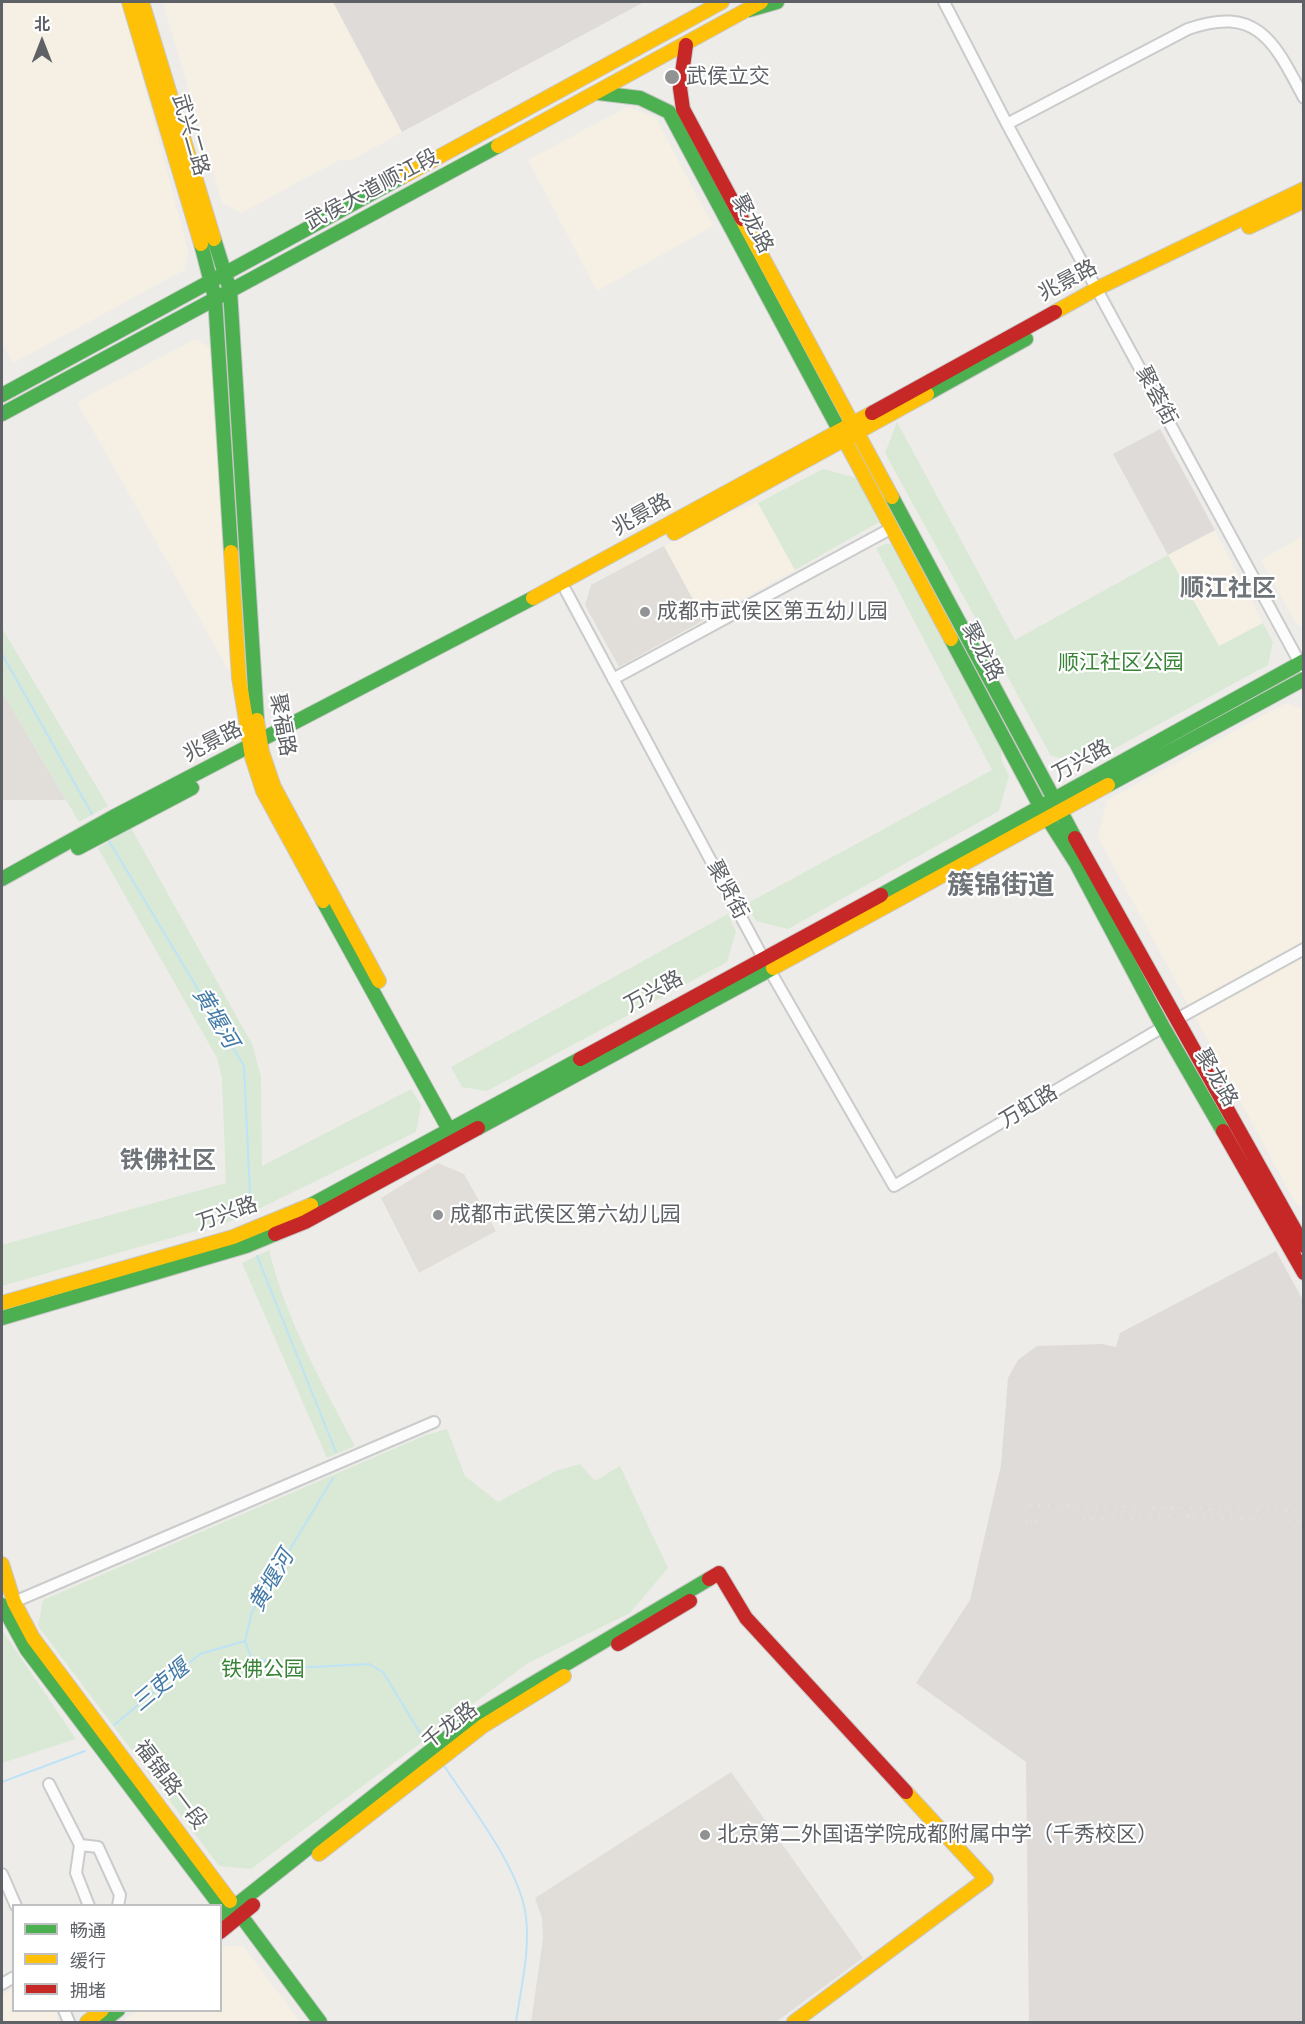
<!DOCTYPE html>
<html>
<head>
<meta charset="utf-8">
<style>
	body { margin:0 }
	#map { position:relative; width:1305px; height:2024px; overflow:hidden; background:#eeece9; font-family:"Noto Sans","Noto Sans SC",sans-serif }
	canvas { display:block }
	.frame { position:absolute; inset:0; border:3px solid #5e6266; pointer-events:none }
	.legend { position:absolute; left:12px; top:1904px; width:210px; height:108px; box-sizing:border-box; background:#fff; border:2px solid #bfc0c2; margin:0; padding:8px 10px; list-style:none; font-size:18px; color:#5e6266 }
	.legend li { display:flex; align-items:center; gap:12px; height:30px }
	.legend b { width:30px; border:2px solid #bfc0c2 }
	.north { position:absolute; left:12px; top:12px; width:60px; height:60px; -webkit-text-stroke:4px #fff; paint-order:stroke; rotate:0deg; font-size:16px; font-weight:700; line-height:24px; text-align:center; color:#5e6266 }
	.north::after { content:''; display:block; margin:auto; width:21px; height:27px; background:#5e6266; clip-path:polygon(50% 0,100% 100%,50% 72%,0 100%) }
</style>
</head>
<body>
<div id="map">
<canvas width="1305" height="2024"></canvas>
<div class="frame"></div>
<ul class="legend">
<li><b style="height:8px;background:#4caf50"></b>畅通</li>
<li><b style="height:8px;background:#ffc107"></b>缓行</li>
<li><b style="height:8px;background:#c62828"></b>拥堵</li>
</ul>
<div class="north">北</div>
</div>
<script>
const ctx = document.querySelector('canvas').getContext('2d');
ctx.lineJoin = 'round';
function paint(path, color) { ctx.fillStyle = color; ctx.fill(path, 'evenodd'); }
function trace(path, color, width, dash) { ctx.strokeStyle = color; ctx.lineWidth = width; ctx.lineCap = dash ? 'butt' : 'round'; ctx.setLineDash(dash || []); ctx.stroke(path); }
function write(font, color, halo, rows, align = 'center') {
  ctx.font = font + ' "Noto Sans","Noto Sans SC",sans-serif'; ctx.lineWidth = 4.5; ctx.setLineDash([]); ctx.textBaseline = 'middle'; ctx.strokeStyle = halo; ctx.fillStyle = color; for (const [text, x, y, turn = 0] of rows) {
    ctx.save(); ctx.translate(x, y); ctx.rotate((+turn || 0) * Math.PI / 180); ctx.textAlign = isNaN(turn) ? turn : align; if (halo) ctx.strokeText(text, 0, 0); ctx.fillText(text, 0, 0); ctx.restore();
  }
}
paint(new Path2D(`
	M2,2H122L188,251L184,270L13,363L2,342Z
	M163,2H333L402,132L352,160L341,159L241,213L222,202Z
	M627,107L655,117L713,226L597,291L528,160Z
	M195,339L212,349L232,676L77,402Z
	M758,503L795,570L704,620L664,546L730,512Z
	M1215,530L1263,623L1219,646L1168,555Z
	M1303,536V627L1297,625L1261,560Z
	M1286,703L1303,709V1206L1296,1204L1098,837L1107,800Z
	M221,1946H243L300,2022H122L137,2011L220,2010Z
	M13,1988L14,2010L57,2011V2022H2V1996Z`), '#f6f0e4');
paint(new Path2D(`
	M333,2H644L402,132Z
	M1160,429L1215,530L1168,555L1113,454Z
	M1276,1251L1304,1302L1303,2022H1029L1026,1762L916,1683L970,1600L1001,1465L1008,1378L1018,1360L1037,1346L1102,1344L1116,1347L1120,1333Z`), '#dedbd9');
paint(new Path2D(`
	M664,546L704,620L619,667L585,605L591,585Z
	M2,691L66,800H2Z
	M438,1163L464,1174L496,1231L419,1273L381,1198Z
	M731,1772L863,1958L776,2022H531L543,1939L542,1918L535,1898Z`), '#e1ded9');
paint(new Path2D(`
	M897,422L1015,640L1168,555L1219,646L1263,623L1273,642L1268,665L1086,764L1051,756L885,453Z
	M823,469L857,478L879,522L795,570L758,503Z
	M885,544H891L1001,749L1002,761L1009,776L999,811L788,929L756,921L746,904L992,770L876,548Z
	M2,628L108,806L79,822L2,691Z
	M131,828L252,1044L261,1076L262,1166L411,1089L421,1105L416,1132L238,1219L2,1286V1245L226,1183L222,1079L217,1058L98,848Z
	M728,914L736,932L727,962L487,1091L462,1087L451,1067Z
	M269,1250C286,1320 322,1383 355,1446L327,1458L242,1263Z
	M447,1429L465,1476L498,1502L556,1471L580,1464L595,1481L620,1466L668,1568L630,1613L528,1663L251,1869L219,1866L38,1626L43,1600L426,1435Z
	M2,1630L76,1739L2,1763Z`), '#d9e9d5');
trace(new Path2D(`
	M2,654L92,814
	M109,841L244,1066L251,1215
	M257,1256L336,1452
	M333,1478L252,1612L245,1641L251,1657L294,1668L369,1664L383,1672L425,1741
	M114,1725L200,1654L245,1641
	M445,1767C471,1807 521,1870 526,1917C530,1953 521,1987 516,2022
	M2,1782L85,1751`), '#bee2f6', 2);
const street = new Path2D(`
	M944,2L1007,124L1302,667
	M1007,124L1188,29C1259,4 1275,44 1304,98
	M566,591L769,969L894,1186L1163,1027
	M613,679L892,528
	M1177,1019L1304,949
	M7,1605L434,1422
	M49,1784L80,1845L98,1847L120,1895L118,1906
	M80,1845L76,1873L89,1906
	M2,1874L16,1906
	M2,1984L14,1977
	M64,2010L69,2022`);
const fast = new Path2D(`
	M749,10L777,2
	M598,93L640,98L669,112L844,439
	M214,239L230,290L257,720
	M201,244L215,298L231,552
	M927,394L1026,339
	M2,395L402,177
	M2,414L498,146
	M892,497L1075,838
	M951,639L1041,808L1076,863L1163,1027L1223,1131
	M1108,785L1304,679
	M78,848L192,788
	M2,879L113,817L533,598
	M881,895L1304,661
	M323,901L453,1137
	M478,1128L773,968
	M311,1205L580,1059
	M2,1318L246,1246L275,1234
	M2,1605L27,1650L231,1920
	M230,1901L320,2022
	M220,1918L463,1725L709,1579
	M102,2022L118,2010`);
const slow = new Path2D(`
	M129,2L201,244
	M142,2L214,239
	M498,146L761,2
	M402,177L722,2
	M742,219L892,497
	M1249,227L1304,201
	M1055,312L1098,288L1304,189
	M844,439L951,639
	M674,533L927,394
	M231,552L239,678L252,757L263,791L323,901
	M533,598L872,413
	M257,720L262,752L274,787L379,981
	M773,968L1108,785
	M2,1303L233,1237L311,1205
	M2,1564L14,1602L33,1638L230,1901
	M319,1854L483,1726L564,1676
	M87,2022L102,2010
	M794,2022L986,1879L906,1792`);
const jam = new Path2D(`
	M686,45L680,88L683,109L742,219
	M872,413L1055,312
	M1075,838L1304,1246
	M580,1059L881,895
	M1223,1131L1304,1273
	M275,1234L305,1222L478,1128
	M709,1579L719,1573L746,1618L906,1792
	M618,1644L690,1601
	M220,1932L253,1905`);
trace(street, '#cacbcb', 14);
trace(fast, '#c8c8c8', 16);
trace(slow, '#c8c8c8', 16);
trace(jam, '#c8c8c8', 16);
trace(street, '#fcfcfc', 10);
trace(fast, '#4caf50', 14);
trace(slow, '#ffc107', 14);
trace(jam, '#c62828', 14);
trace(new Path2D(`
	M1029,1505L1304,1511
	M1193,1517L1304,1521
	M1026,1521L1197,1516`), '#e3e4e3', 2, [1.5, 8]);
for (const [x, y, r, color] of [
	[672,77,8,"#909294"],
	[645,612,6,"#909294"],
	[438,1215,6,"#909294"],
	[705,1835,6,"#909294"]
]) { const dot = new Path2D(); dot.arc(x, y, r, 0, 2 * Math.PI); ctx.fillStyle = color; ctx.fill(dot); trace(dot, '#fff', 2); }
write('21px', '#5e6266', '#fff', [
	["武侯立交",686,77],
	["成都市武侯区第五幼儿园",657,612],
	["成都市武侯区第六幼儿园",450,1215],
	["北京第二外国语学院成都附属中学（千秀校区）",717,1835]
], 'left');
write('21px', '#5e6266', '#fff', [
	["武兴二路",190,135,74],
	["武侯大道顺江段",372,190,-28],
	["聚龙路",752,224,62],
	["兆景路",1068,281,-28],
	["聚荟街",1156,396,62],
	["兆景路",642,515,-29],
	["聚龙路",982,652,62],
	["聚福路",282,725,80],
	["兆景路",213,742,-27],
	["万兴路",1082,761,-29],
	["聚贤街",727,890,62],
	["万兴路",654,992,-29],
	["聚龙路",1216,1078,60],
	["万虹路",1029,1107,-31],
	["万兴路",227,1214,-19],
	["千龙路",450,1726,-37],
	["福锦路一段",170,1785,53]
]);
write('21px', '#3a8438', '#fff', [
	["顺江社区公园",1121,663],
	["铁佛公园",263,1670]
]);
write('italic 22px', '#437aa7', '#fff', [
	["黄堰河",215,1018,59],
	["黄堰河",272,1581,-60],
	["三吏堰",161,1686,-40]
]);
write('bold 24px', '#6f7478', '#fff', [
	["顺江社区",1228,589],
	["铁佛社区",168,1161]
]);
write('bold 27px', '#6f7478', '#fff', [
	["簇锦街道",1001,886]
]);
</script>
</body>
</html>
